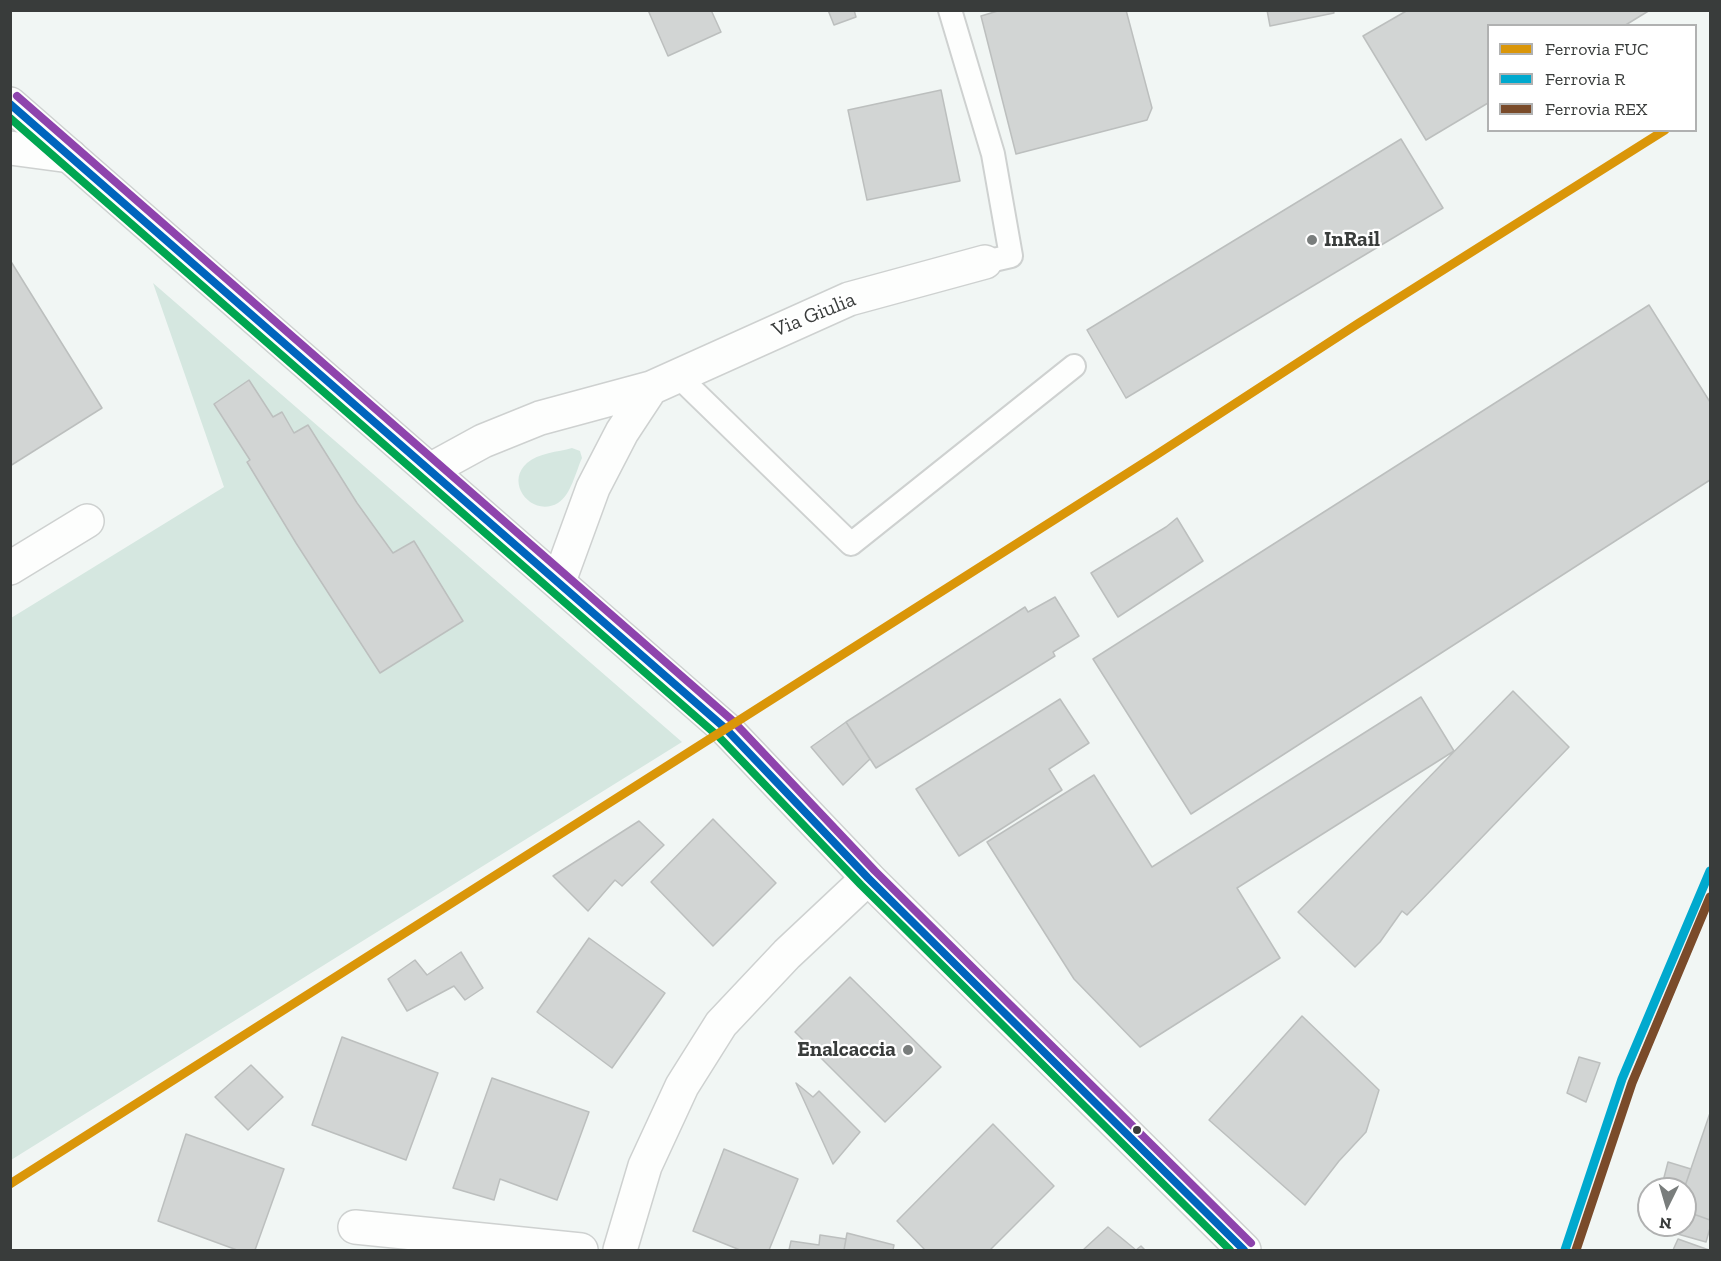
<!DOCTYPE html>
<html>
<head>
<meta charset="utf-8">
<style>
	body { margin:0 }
	#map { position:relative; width:1721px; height:1261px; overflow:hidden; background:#f1f6f4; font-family:"Zilla Slab",serif }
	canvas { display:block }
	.frame { position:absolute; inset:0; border:12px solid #393c3b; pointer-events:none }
	.legend { position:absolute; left:1487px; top:24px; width:210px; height:108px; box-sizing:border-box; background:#fff; border:2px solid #b0b1b1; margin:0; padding:8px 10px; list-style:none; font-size:18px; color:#393c3b }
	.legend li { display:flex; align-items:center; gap:12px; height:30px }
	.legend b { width:30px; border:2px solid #b0b1b1 }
	.north { position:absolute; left:1637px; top:1177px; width:60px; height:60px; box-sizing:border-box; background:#fff; border:2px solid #b0b1b1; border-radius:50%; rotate:185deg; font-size:16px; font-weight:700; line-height:24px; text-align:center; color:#393c3b }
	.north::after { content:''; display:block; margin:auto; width:21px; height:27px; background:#797d7c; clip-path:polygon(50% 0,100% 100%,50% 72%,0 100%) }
</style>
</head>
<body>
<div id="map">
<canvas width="1721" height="1261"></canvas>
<div class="frame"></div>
<ul class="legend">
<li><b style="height:8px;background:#da9609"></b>Ferrovia FUC</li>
<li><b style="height:8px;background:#00a9ce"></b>Ferrovia R</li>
<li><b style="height:8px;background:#7a4b2a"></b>Ferrovia REX</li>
</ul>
<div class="north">N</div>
</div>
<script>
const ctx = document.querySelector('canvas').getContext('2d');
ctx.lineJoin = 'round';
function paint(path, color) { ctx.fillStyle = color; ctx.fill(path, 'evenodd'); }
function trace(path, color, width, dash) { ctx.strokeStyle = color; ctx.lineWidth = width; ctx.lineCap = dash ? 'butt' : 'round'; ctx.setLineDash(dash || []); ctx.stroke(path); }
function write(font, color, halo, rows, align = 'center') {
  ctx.font = font + ' "Zilla Slab",serif'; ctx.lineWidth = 4.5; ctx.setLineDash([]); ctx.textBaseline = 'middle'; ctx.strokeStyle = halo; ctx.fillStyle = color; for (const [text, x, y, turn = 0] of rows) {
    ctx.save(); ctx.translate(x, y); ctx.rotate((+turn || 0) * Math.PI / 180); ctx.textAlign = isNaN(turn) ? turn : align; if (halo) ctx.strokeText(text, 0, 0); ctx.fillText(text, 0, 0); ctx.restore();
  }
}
paint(new Path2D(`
	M153,283L682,742L11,1160V618L224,487Z
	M572,448L580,451L582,458C576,471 571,495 558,503C532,518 504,483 527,463C538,453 558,452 572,448Z`), '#d5e7e0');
const building = new Path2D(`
	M648,10H711L721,32L668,56Z
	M828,10H854L856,17L834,25Z
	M1001,10H1126L1152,108L1147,120L1016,154L981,16Z
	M1267,10H1333L1334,13L1270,26Z
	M1408,10H1650L1624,26H1488V103L1426,140L1363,36Z
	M941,90L960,181L867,200L848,110Z
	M1401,139L1443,208L1126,398L1087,330Z
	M10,260L102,408L10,466Z
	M1649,305L1710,402V480L1191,814L1093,659Z
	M249,380L273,417L282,412L294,433L308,425L357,503L393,553L414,541L463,621L380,673L296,543L247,462L250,460L214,404Z
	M1177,518L1203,561L1118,617L1091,573L1166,527Z
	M1055,597L1079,636L1053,652L1055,656L876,768L846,722L1025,607L1028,612Z
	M1513,691L1569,747L1407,915L1402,911L1380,942L1355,967L1298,912Z
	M1421,697L1454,751L1237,888L1280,958L1140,1047L1074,979L987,842L1094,775L1152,867Z
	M1060,699L1089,743L1049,769L1062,790L959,856L916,789Z
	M846,722L870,759L843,785L811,747Z
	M713,819L776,883L713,946L651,882Z
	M639,821L664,845L622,886L615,880L588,911L553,876Z
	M589,938L665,993L612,1068L537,1012Z
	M461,952L483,988L465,1000L454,986L407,1011L388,979L415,960L427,975Z
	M850,977L941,1067L885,1122L795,1032Z
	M1302,1016L1379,1090L1366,1132L1339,1161L1305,1205L1209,1120Z
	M342,1037L438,1073L406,1160L312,1125Z
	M1579,1057L1600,1063L1586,1102L1567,1093Z
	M251,1065L283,1097L248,1130L215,1097Z
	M492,1078L589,1112L557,1200L500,1179L494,1200L453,1188Z
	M796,1083L813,1097L819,1091L860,1132L833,1164Z
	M1710,1113V1220L1685,1211L1684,1189Z
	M993,1124L1054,1186L990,1250H925L897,1221Z
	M186,1134L284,1169L255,1250H237L158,1221Z
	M724,1149L798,1179L769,1250H740L693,1231Z
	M1668,1162L1691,1169L1684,1189H1661Z
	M1685,1211L1710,1220V1228L1706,1242L1674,1233L1672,1235L1656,1229L1657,1225H1685Z
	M1108,1227L1136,1250L1141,1246L1145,1250H1083Z
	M847,1233L894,1245L893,1250H844Z
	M820,1235L846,1239L844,1250H789L791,1241L819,1245Z
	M1678,1239L1709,1250H1673Z`);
paint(building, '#d2d5d4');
trace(building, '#bcbfbe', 1.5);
const lane = new Path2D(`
	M950,10L993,154L1011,256L985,262
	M677,375L851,544L1074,366`);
const street = new Path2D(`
	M10,148L70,156
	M430,470L483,441L540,418L651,388L849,299L985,262
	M10,568L87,521
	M559,581L593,488L622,432L651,388
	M355,1227L581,1250
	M620,1250L645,1166L682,1086L721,1024L787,954L868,878`);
const secondary = new Path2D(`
	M10,104L726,729L868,878L1244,1250`);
trace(lane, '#ced1d0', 26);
trace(street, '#ced1d0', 36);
trace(secondary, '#ced1d0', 36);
trace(lane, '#fdfefd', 22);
trace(street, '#fdfefd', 33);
trace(secondary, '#fdfefd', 33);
trace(new Path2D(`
	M10,104L726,729L868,878L1244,1250`), '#0065bd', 8);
trace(new Path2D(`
	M10,118L719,737L861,885L1230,1250`), '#00a651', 8);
trace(new Path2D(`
	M17,96L733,721L875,871L1251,1243`), '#8e44ad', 8);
trace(new Path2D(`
	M10,1184L1153,457L1359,323L1665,130`), '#da9609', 9);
trace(new Path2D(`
	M1565,1250L1622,1079L1710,871`), '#00a9ce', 9);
trace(new Path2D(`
	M1576,1250L1632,1083L1710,897`), '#7a4b2a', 9);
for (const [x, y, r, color] of [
	[1312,240,6,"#797d7c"],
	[908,1050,6,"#797d7c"],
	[1137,1130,5,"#393c3b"]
]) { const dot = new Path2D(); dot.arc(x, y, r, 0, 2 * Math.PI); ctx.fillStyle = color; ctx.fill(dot); trace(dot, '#fff', 2); }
write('bold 21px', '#393c3b', '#fff', [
	["InRail",1324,240],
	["Enalcaccia",896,1050,"right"]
], 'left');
write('21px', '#393c3b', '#fff', [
	["Via Giulia",814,315,-22]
]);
</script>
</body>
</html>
